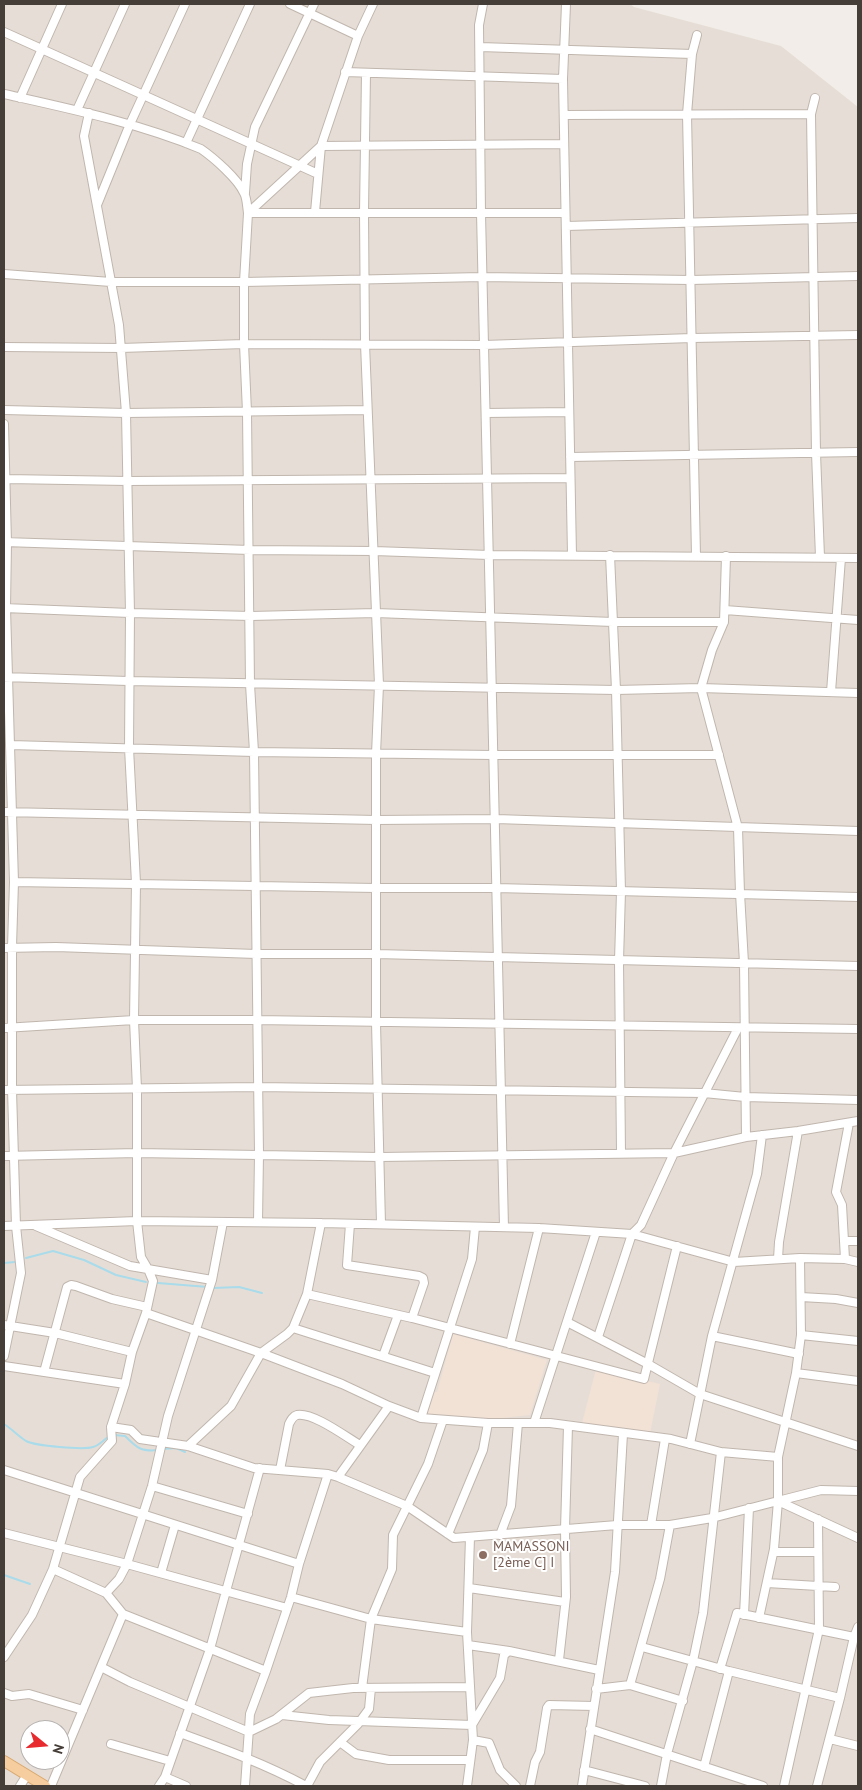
<!DOCTYPE html>
<html>
<head>
<meta charset="utf-8">
<style>
	body { margin:0 }
	#map { position:relative; width:862px; height:1790px; overflow:hidden; background:#f2ede8; font-family:"PT Sans",sans-serif }
	canvas { display:block }
	.frame { position:absolute; inset:0; border:5px solid #453d37; pointer-events:none }
	.north { position:absolute; left:20px; top:1720px; width:50px; height:50px; box-sizing:border-box; background:#fff; border:1px solid #b5b1af; border-radius:50%; rotate:107deg; font-size:14px; font-weight:700; line-height:20px; text-align:center; color:#453d37 }
	.north::after { content:''; display:block; margin:auto; width:18px; height:22px; background:#e72b2f; clip-path:polygon(50% 0,100% 100%,50% 72%,0 100%) }
</style>
</head>
<body>
<div id="map">
<canvas width="862" height="1790"></canvas>
<div class="frame"></div>
<div class="north">N</div>
</div>
<script>
const ctx = document.querySelector('canvas').getContext('2d');
ctx.lineJoin = 'round';
function paint(path, color) { ctx.fillStyle = color; ctx.fill(path, 'evenodd'); }
function trace(path, color, width, dash) { ctx.strokeStyle = color; ctx.lineWidth = width; ctx.lineCap = dash ? 'butt' : 'round'; ctx.setLineDash(dash || []); ctx.stroke(path); }
function write(font, color, halo, rows, align = 'center') {
  ctx.font = font + ' "PT Sans",sans-serif'; ctx.lineWidth = 4; ctx.setLineDash([]); ctx.textBaseline = 'middle'; ctx.strokeStyle = halo; ctx.fillStyle = color; for (const [text, x, y, turn = 0] of rows) {
    ctx.save(); ctx.translate(x, y); ctx.rotate((+turn || 0) * Math.PI / 180); ctx.textAlign = isNaN(turn) ? turn : align; if (halo) ctx.strokeText(text, 0, 0); ctx.fillText(text, 0, 0); ctx.restore();
  }
}
paint(new Path2D(`
	M4,4H630L634,7L781,46L858,107V1786H4ZM30,1730H60V1760H30Z`), '#e6ded6');
paint(new Path2D(`
	M453,1334L547,1360L530,1415L484,1420L427,1416L433,1392H437Z
	M596,1369L660,1384L650,1433L581,1427Z`), '#f2e1d5');
trace(new Path2D(`
	M26,1258L53,1251L84,1260L116,1275L146,1282
	M4,1263L15,1262
	M158,1283L208,1287
	M213,1288L239,1287L262,1293
	M4,1424C12,1429 18,1436 26,1441C36,1446 83,1450 93,1447C99,1446 105,1439 109,1436
	M114,1435L125,1436C137,1448 141,1452 159,1450
	M163,1449L176,1448L185,1452
	M4,1575L30,1584`), '#a9dbea', 2);
const minor = new Path2D(`
	M290,4L358,36
	M483,4L479,25L481,213L504,1227
	M566,4L563,79L572,555
	M4,32L318,174
	M480,47L692,54
	M345,72L563,79
	M366,73L364,212L365,344L379,685L376,754V1023L381,1224
	M4,94C71,109 138,123 201,149C214,158 238,179 244,193C247,198 247,207 248,213H565
	M20,98L62,4
	M815,98L811,114L816,453L820,557
	M77,110L125,4
	M89,113L84,136L119,325L126,413L130,613L129,748L136,883L134,1020L137,1089V1221L141,1257L148,1269L153,1281L146,1313L132,1352L125,1384L111,1427L131,1430L140,1439L188,1446L254,1468L328,1474L338,1477L407,1506L454,1538L617,1525H670L712,1518L778,1501L858,1538
	M564,115L811,114
	M186,143L250,4
	M245,193L247,164L255,127L314,4
	M97,205L130,124L185,4
	M315,212L321,146L358,36L373,4
	M566,226L858,218
	M4,274L111,282H244L482,277L691,280L858,276
	M4,347L121,348L244,344L484,345L692,338L858,335
	M4,410L126,413L367,410
	M486,413L569,412
	M4,424L7,543L6,608L14,882L12,947V1090L16,1226L21,1273L4,1356
	M570,457L858,452
	M6,479L128,481L570,478
	M4,542L250,550L374,551L489,555L858,558
	M610,555L616,690L621,891L619,961L621,1153
	M696,556L687,114L692,54L697,35
	M726,556L724,622L712,650L701,688L738,828L740,893L744,963L746,1137
	M4,608L130,613L251,616L376,613L613,622H724
	M725,610L858,620
	M4,677L128,681L616,690L701,688L858,693
	M831,692L841,558
	M11,745L254,752L493,755H719
	M4,812L376,820L496,819L858,831
	M14,882L376,888H496L858,897
	M4,948L56,947L256,954H376L858,966
	M4,1028L134,1020H256L858,1029
	M4,1090L257,1087L704,1093L745,1097L858,1100
	M4,1156L137,1153L380,1157L674,1153L746,1137L798,1131L858,1121
	M258,1222L259,1154L254,752L250,684L247,412L244,344V282L248,213L321,146L564,144
	M350,1224L347,1265L419,1276L423,1278L424,1283L412,1318
	M4,1226L137,1221L321,1223L539,1228L632,1234L734,1262L800,1258L845,1259L858,1262
	M36,1226L130,1266L212,1280
	M844,1241H858
	M778,1259L779,1242L798,1131
	M845,1259L842,1205L836,1192L849,1123
	M307,1294L412,1318L644,1379L677,1246
	M801,1297L836,1299L858,1303
	M146,1313L261,1353L342,1384L389,1406L421,1418L488,1423H550L671,1439L721,1452L778,1457
	M567,1322L648,1364L700,1394L858,1446
	M4,1325L55,1333L132,1352
	M293,1328L435,1373
	M801,1335L858,1341
	M712,1336L799,1354
	M598,1337L632,1234L641,1225L674,1153L738,1028
	M510,1344L539,1228
	M383,1356L398,1315
	M4,1366L125,1384
	M44,1372L67,1287L71,1285L76,1286L112,1299L147,1307
	M796,1373L858,1381
	M421,1418L472,1259L475,1227
	M534,1423L596,1232
	M690,1444L712,1336L757,1174L762,1135
	M188,1446L231,1406L261,1353L287,1334L293,1328L307,1294L321,1223
	M4,1470L299,1564
	M280,1470L289,1424C291,1420 293,1416 297,1415C313,1412 346,1437 360,1445
	M338,1477L389,1406
	M152,1486L248,1514
	M778,1501L821,1490L858,1491
	M651,1525L665,1439
	M4,1533L127,1564L287,1608
	M448,1534L483,1450L488,1423
	M500,1535L511,1506L518,1423
	M774,1552H818
	M53,1569L106,1593L123,1614L266,1671
	M161,1573L175,1525
	M767,1583L835,1587
	M469,1588L565,1602
	M106,1593L119,1579L127,1564L152,1486L168,1416L212,1280L223,1222
	M291,1597L371,1619L467,1632
	M744,1615L749,1508
	M759,1618L774,1549L778,1501V1457L796,1373L801,1335L800,1258
	M468,1645L509,1651
	M642,1647L729,1671L840,1698
	M4,1657L32,1615L53,1569L80,1477L112,1441L111,1427
	M559,1660L566,1597L565,1529L568,1426
	M101,1667L130,1682L249,1732L276,1719L309,1693L353,1688L470,1687
	M720,1669L737,1613L854,1637
	M630,1685L660,1579L670,1525
	M362,1688L371,1619L392,1569L393,1535L428,1464L443,1420
	M596,1689L630,1685L683,1701
	M4,1693L12,1696L29,1694L83,1710
	M282,1715L329,1720L472,1725L500,1678L504,1655L509,1651L599,1670
	M590,1729L763,1786
	M180,1733C224,1749 265,1764 306,1786
	M830,1739L858,1746
	M473,1740L489,1743L500,1770L516,1786
	M340,1742L356,1754L389,1760H470
	M111,1744L170,1761
	M704,1767L729,1671
	M584,1770L645,1786
	M165,1777L186,1786
	M20,1786L27,1775
	M51,1786L123,1614
	M159,1786L165,1777L210,1649L260,1468
	M245,1786L250,1714L266,1671L291,1597L299,1564L328,1474
	M307,1786L320,1762L358,1724L369,1709L371,1688
	M467,1786L473,1740L467,1632L470,1537
	M530,1786L535,1762L540,1752L547,1708L549,1705L594,1706
	M582,1786L615,1572L623,1434
	M661,1786L667,1754L693,1661L703,1613L721,1452
	M784,1786L819,1629L818,1519
	M817,1786L840,1698L854,1637L858,1627`);
const major = new Path2D(`
	M4,1761L45,1786`);
trace(minor, '#c0b6ae', 10);
trace(major, '#d9a76f', 12);
trace(minor, '#fff', 8);
trace(major, '#f5cd9e', 10);
for (const [x, y, r, color] of [
	[483,1555,5,"#8d6e63"]
]) { const dot = new Path2D(); dot.arc(x, y, r, 0, 2 * Math.PI); ctx.fillStyle = color; ctx.fill(dot); trace(dot, '#fff', 2); }
write('14px', '#785e54', '#fff', [
	["MAMASSONI",493,1547],
	["[2ème C] I",493,1563]
], 'left');
</script>
</body>
</html>
